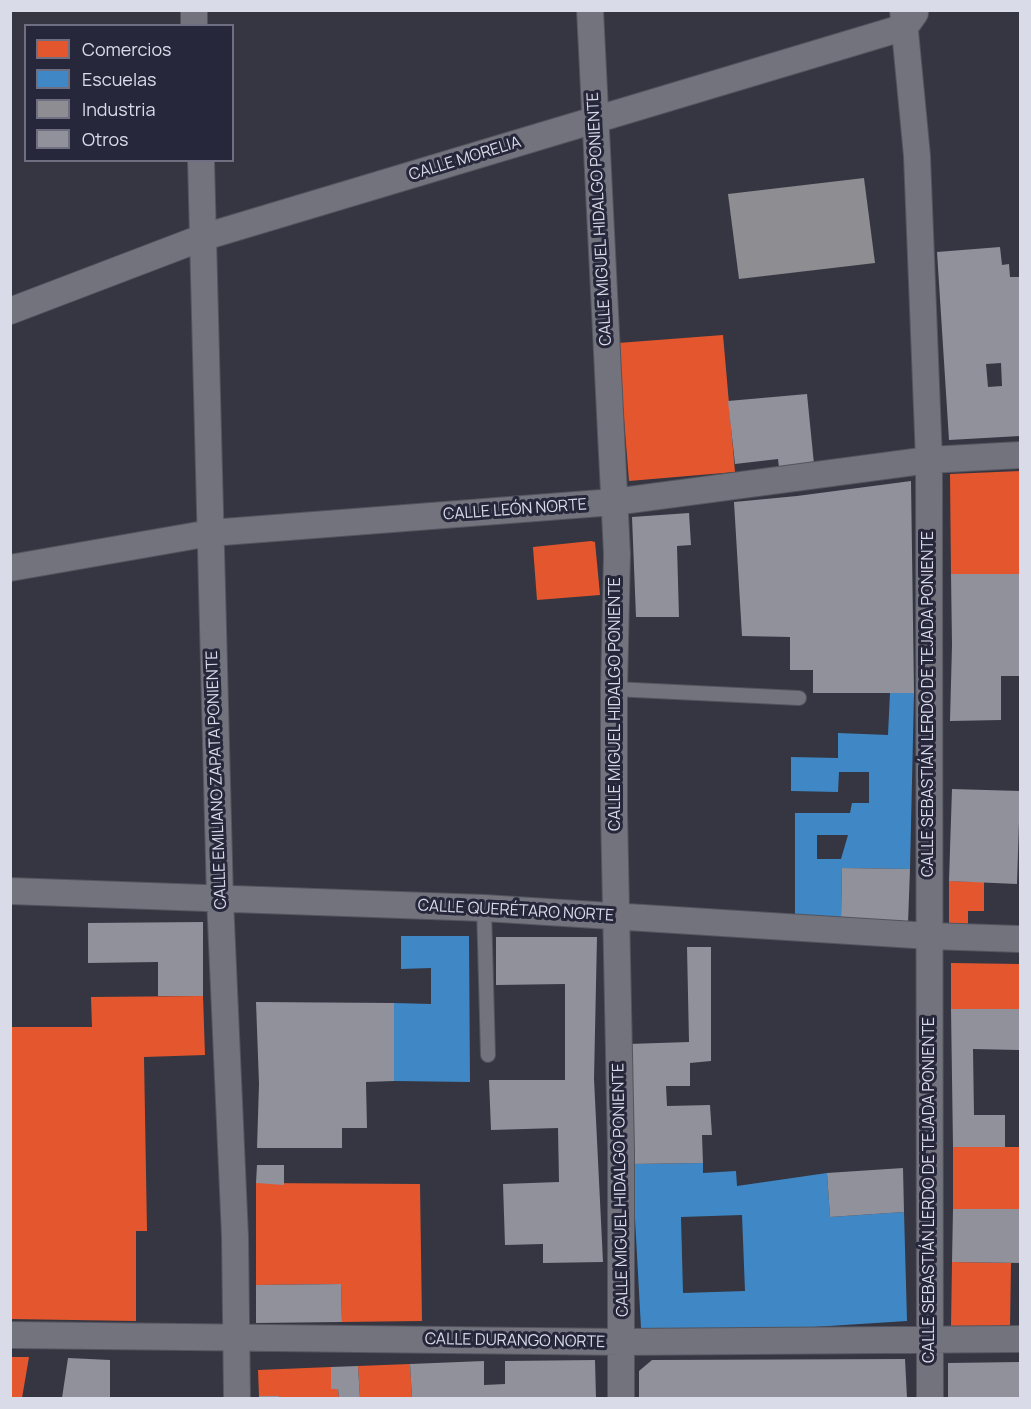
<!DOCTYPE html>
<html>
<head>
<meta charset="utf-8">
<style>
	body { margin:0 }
	#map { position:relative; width:1031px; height:1409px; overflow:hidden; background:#353641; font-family:Manrope,sans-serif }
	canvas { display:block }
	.frame { position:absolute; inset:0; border:12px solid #dadbe9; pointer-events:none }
	.legend { position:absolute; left:24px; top:24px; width:210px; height:138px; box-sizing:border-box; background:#27273c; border:2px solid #6f6f81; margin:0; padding:8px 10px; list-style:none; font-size:18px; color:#dadbe9 }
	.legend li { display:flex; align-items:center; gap:12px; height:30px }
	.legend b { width:30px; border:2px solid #6f6f81 }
</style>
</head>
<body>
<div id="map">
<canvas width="1031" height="1409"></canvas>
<div class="frame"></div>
<ul class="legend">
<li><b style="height:16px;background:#e4572e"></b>Comercios</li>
<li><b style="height:16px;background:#3f88c5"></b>Escuelas</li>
<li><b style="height:16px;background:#8d8d92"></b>Industria</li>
<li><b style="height:16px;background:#90919b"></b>Otros</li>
</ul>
</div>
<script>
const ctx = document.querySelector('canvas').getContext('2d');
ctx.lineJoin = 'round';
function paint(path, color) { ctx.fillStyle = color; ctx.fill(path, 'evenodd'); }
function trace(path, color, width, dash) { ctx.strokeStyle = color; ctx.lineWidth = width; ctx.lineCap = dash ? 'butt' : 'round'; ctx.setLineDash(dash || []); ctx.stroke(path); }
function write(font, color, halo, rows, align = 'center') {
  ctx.font = font + ' Manrope,sans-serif'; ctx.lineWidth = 6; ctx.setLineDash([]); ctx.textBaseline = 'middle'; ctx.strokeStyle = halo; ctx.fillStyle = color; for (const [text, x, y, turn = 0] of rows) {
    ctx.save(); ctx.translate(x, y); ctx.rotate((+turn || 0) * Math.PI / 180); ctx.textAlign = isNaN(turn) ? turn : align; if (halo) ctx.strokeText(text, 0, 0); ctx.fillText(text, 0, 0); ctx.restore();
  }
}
paint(new Path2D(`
	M723,335L735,472L629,481L618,343Z
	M1020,471V574H951L950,474Z
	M591,541L595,542L600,595L537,600L533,547Z
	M949,881L984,882V911H968V929L949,928Z
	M951,963L1020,964V1009H951Z
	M203,996L205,1055L144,1057L147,1231H136V1321L10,1319V1027H92L91,997Z
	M953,1147H1020V1209H953Z
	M256,1183L420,1184L422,1321L342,1322L341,1284L256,1285Z
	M952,1262L1011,1263L1010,1329L951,1327Z
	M10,1357H29L22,1398H10Z
	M410,1364L412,1398H360L358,1366Z
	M331,1367V1389H338L339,1398H280L279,1396H259L258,1370Z`), '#e4572e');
paint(new Path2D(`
	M890,693H914L910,869L842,868L841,920L795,919V813H850L852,803H869V772H839L838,792L791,791V757L838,758V733L888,735ZM817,835H848L841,859H817Z
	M401,936H469L470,1082L394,1081V1003L431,1004V968L401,969Z
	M703,1163V1173L736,1171L737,1186L827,1173L830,1217L904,1212L907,1321L782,1329L641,1328L632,1164ZM742,1215L745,1291L683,1293L681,1217Z`), '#3f88c5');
paint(new Path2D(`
	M864,178L875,263L739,279L728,194Z`), '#8d8d92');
paint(new Path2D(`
	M1000,247L1002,265L1009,264L1010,277H1020V436L949,440L937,252ZM1001,363L1002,386L988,387L986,364Z
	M807,394L814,464L779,468L778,459L735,464L728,401Z
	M911,481L914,693H813V670H790V637L742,636L734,502L797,496Z
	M689,513L691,545L677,546L679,617H636L632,517Z
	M951,574H1020V676H1001V720L950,721L952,645Z
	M952,789L1020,791L1017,884L949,881Z
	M842,868L910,869L908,924L841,920Z
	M203,922V996H158V962L88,963V923Z
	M496,937H597L594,1079L603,1262L543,1263V1244L505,1245L503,1184L559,1182L558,1128L491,1130L489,1080H565V984L496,985Z
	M687,947H711V1061L690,1063V1086H666L667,1106L710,1105L712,1135H702L703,1163L632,1164L628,1044L689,1042Z
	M256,1002L394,1003V1081L366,1082L367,1128H342V1148H257L259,1084Z
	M951,1009H1020L1019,1050L973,1049L974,1115H1005V1147H953Z
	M257,1165H284V1185L256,1183Z
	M903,1168L904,1212L830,1217L827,1173Z
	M953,1209H1020V1263L952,1262Z
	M341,1284L342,1322L256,1323V1285Z
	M68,1358L110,1360V1398H62Z
	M905,1359L907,1398H639V1371L652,1360Z
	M595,1360L596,1398H412L410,1364L484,1361V1385L505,1384V1361Z
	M1020,1362V1398H948V1363Z
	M358,1366L360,1398H339L338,1389H331V1367Z
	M259,1396H279L280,1398H259Z`), '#90919b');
const service = new Path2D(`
	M614,689L799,698
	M484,908L488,1055`);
const minor = new Path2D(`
	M194,10V26
	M590,10L617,554L614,689V811L621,1151V1398
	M903,10L917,156L929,460L930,1398
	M201,160L220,899L235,1236L237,1398
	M10,311L204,237L905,27L915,13
	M10,568L210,533L614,502L929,460L1020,455
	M10,891L484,908L930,936L1020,939
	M10,1335L622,1342L1020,1339`);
trace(service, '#53545e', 16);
trace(minor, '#53545e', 28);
trace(service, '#72737c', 14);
trace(minor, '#72737c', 26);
write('16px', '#dadbe9', '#27273c', [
	["CALLE MORELIA",465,159,-17],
	["CALLE MIGUEL HIDALGO PONIENTE",600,219,-93],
	["CALLE LEÓN NORTE",515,510,-4],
	["CALLE MIGUEL HIDALGO PONIENTE",616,704,-90],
	["CALLE SEBASTIÁN LERDO DE TEJADA PONIENTE",929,704,-90],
	["CALLE EMILIANO ZAPATA PONIENTE",217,780,-92],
	["CALLE QUERÉTARO NORTE",516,911,3],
	["CALLE MIGUEL HIDALGO PONIENTE",621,1190,-91],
	["CALLE SEBASTIÁN LERDO DE TEJADA PONIENTE",930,1190,-90],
	["CALLE DURANGO NORTE",515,1341,1]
]);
</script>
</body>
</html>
